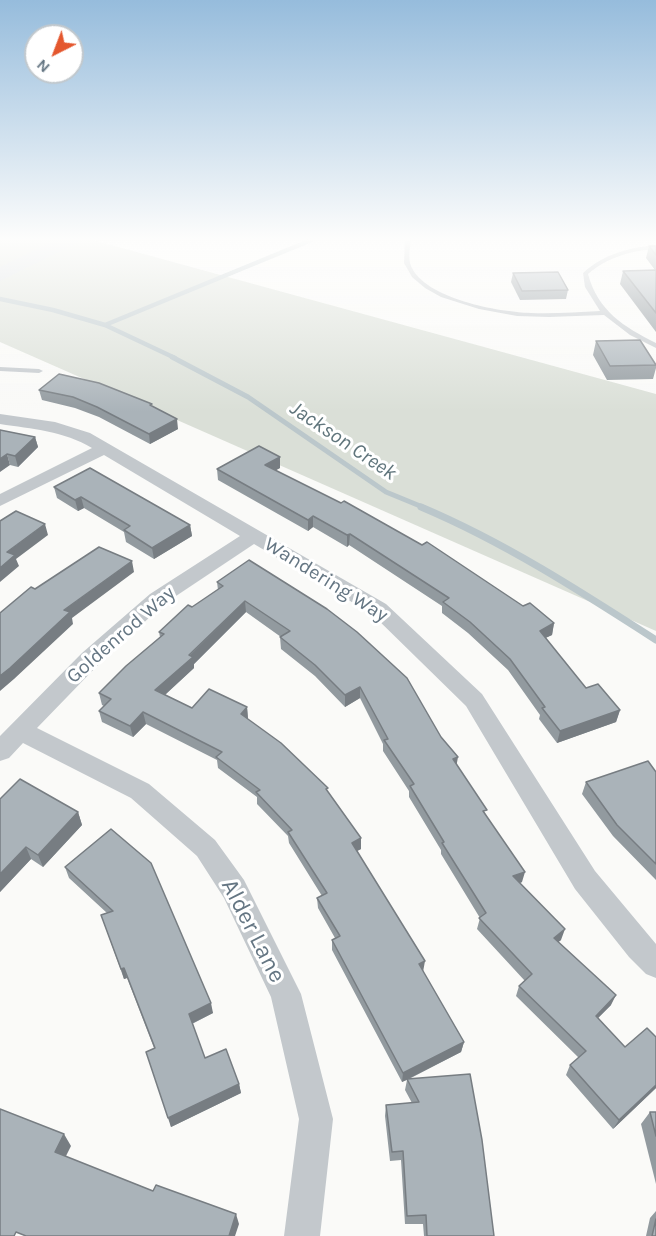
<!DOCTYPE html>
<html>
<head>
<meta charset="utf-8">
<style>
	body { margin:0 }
	#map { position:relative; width:656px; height:1236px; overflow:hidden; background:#fafaf8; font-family:Karla,sans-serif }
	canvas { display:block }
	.north { position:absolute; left:24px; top:24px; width:60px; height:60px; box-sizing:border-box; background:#fff; border:2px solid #c1c8cd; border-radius:50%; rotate:222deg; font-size:16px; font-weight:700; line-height:24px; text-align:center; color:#657683 }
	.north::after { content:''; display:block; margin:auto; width:21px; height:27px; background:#e4572e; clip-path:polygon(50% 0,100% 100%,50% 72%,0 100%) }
</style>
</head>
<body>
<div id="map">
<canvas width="656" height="1236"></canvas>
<div class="north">N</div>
</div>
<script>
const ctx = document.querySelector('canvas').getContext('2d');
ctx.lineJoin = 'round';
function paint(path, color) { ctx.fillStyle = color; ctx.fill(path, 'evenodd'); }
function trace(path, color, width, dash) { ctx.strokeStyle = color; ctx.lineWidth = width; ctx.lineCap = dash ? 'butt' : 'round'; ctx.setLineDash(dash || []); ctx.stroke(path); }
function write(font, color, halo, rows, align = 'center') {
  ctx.font = font + ' Karla,sans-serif'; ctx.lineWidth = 6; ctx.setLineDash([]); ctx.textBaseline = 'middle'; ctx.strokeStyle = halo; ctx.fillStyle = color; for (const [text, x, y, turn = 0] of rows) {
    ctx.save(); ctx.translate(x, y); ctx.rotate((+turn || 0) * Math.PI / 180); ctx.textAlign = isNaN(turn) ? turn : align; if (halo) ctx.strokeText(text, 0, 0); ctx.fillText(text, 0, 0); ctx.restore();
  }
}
paint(new Path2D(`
	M0,239H89L656,394V631L0,342Z`), '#dadfd7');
trace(new Path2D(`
	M0,299L53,310L105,325L175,358
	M105,325L314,239`), '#bbc7cb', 4.5);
trace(new Path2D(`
	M172,357L248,397L386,492L425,508`), '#bbc7cb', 5);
trace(new Path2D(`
	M421,507C504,542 580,591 656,640`), '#bbc7cb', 7);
paint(new Path2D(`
	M405,239H411C410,248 408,258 411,266C425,299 499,312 531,313C554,314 577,312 600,311L585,287L583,273C604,254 628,248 656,245V249C630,251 608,257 588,274C598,311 624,327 656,343V348L630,335L604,315L549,317L517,316L479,309L441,297L425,288L412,277L404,263Z
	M0,367L39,369L43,371L39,373L0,371Z`), '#c3c8cc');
paint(new Path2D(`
	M0,414L55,422L90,433L386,604L482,694L595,871L656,944V978L646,974L629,957L575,889L466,706L372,614L254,544L164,604L98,665L37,728L149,784L215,840L244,880L301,994L333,1119L320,1236H284L299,1119L271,997L224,898L197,856L131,798L23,743L9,758L0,761V736L82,653L150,594L240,536L104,455L0,506V494L92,448C64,431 32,429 0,424Z`), '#c3c8cc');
paint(new Path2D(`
	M58,239H80L77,243L0,281V267Z`), '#d6dbdf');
paint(new Path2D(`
	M649,246H656V332L620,284L623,271L655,270L646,258Z
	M513,273L568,290L566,299L520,300L511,282Z
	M596,341L656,364V368L653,379L607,380L593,355Z
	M39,390L152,406L178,429L150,444L99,417L75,408L42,400Z
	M0,430L35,437L38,447L18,467L10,465Z
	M280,468L275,470L554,623L552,635L545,638L586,688L620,710L616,722L557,743L539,719L540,715L508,670L468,633L442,613V606L349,545L347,547L313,527L308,531L218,480L217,469Z
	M54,487L190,525L192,536L154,559L126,542L124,532L84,508L78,511L57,498Z
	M249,560L457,765L486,815L522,882L520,883L561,940L558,942L611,1005L598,1018L656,1088L613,1129L566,1075L570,1065L579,1058L516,996L519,986L525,981L477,929L480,918L441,854V850L409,797V791L383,751V744L360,698L345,707L315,676L281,649L280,637H281L246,612L194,664V668L165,695L192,708L247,707L248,719L328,792L361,838V849L357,851L423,972L464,1042L461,1052L409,1079L494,1236H424L423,1224H405L401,1160L390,1161L385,1116L386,1105L412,1103L405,1090L407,1080L402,1082L332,950V940L335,938L318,908L317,898L322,896L289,843L288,836L257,804V797L218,768L217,760L146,724L133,737L102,722L99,711L104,706L102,705L99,693L160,637L159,632L218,590L217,582Z
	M656,772V880L613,836L582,794L586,782Z
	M0,799L78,812L82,825L43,867L31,859L0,892Z
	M111,829L213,1013L192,1024L205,1058L239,1084L241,1093L171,1127L154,1048L127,978L124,979L101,915L107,913L69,878L65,867Z
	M650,1112H656V1184L641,1124Z
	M656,1211V1236H646L650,1218Z`), '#929a9f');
paint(new Path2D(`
	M177,419L178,429L150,444L149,434Z
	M35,437L38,447L18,467L15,456Z
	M7,454L10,465L0,472V459Z
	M280,457V468L266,476L265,465Z
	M81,497L84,508L78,511L75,500Z
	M313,516V527L308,531V520Z
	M45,524L48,535L16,559L19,566L0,582V568L7,552Z
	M190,525L192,536L154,559L152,548Z
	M350,534L349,545L347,547V535Z
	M132,561L134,572L72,618L73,624L14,679L0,691V676L64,610Z
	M245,601L246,612L194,664V668L157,702L155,690Z
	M554,623L552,635L537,642L540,631Z
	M360,687V698L345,707V695Z
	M247,707L248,719L242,726L241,714Z
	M620,710L616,722L557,743L560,731Z
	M143,712L146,724L133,737L130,726Z
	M458,757L456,768L453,759Z
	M78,812L82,825L43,867L38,855Z
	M361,838V849L351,854L352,843Z
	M26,847L31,859L0,892V874Z
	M525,872L522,882L510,887L513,876Z
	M565,929L561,940L550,949L554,938Z
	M425,961L423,972L419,964Z
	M124,968L127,978L124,979L121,969Z
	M616,995L611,1005L591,1025L596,1016Z
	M211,1003L213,1013L191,1024L189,1014Z
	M464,1042L461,1052L402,1082L403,1073Z
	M239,1084L241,1093L171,1127L168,1118Z
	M656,1085V1088L613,1129L619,1120Z
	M64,1134L71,1146L62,1164L55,1152Z
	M236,1214L239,1224L235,1236H229Z`), '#777d82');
const building = new Path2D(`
	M649,246H656V255Z
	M656,270V313L623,271Z
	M558,272L568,290L522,291L513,273Z
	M640,340L656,365L610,366L596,341Z
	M59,374L99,383L152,404L150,405L177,419L149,434L97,407L73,397L39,390Z
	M0,430L35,437L15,456L7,454L0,459Z
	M259,446L280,457L265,465L341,503L344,501L422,545L427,542L523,606L530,603L554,623L540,631L586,688L598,684L620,710L560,731L542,708L545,707L510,659L470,622L443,602L449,598L350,534L347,535L313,516L308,520L217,469Z
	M90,468L190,525L152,548L124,530L130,526L81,497L75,500L54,487Z
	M16,511L45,524L7,552L15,555L0,568V521Z
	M99,547L132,561L64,610L70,612L10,668L0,676V613L31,587L35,589Z
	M249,560L327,609L357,632L407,678L441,737L458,757L453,759L487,810L483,811L525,872L513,876L565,929L554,938L616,995L596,1016L625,1047L647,1028L656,1037V1085L619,1120L570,1065L586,1051L519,986L532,974L479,918L486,913L442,843L444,842L410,786L414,784L384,740L388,739L360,687L345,695L315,665L280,637L290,631L245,601L189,655L193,657L155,690L192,708L209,689L247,707L241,714L281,743L328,788L326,789L361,838L352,843L425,961L419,964L464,1042L403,1073L332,940L340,936L317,898L327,893L288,832L292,830L256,792L260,790L216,757L222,752L143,712L130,726L99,711L111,699L99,693L126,666L164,634L159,632L188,605L192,607L223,586L217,582Z
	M648,761L656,772V864L617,825L586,782Z
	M20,779L78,812L38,855L26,847L0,874V799Z
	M111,829L151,863L211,1003L189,1014L205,1058L226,1049L239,1084L168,1118L146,1052L155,1048L124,968L121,969L101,915L113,911L65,867Z
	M470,1074L482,1140L494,1236H427L426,1215L407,1216L403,1151L392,1152L386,1105L419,1102L407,1079Z
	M0,1109L64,1134L55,1152L153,1191L156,1185L236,1214L229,1236H26L16,1232L14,1236H0Z
	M650,1112H656V1136Z
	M656,1219V1236H652Z`);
paint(building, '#aab3b9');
trace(building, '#777d82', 1.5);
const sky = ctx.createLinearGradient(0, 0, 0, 412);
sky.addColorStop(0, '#96bcdc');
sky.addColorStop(0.58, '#fdfdfc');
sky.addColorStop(1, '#fdfdfc00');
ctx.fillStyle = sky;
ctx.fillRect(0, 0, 656, 412);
write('20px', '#657683', '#fff', [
	["Wandering Way",326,580,32],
	["Goldenrod Way",121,635,-41]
]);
write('italic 21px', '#60757c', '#fff', [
	["Jackson Creek",343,441,34]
]);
write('24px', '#657683', '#fff', [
	["Alder Lane",253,931,63]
]);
</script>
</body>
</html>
